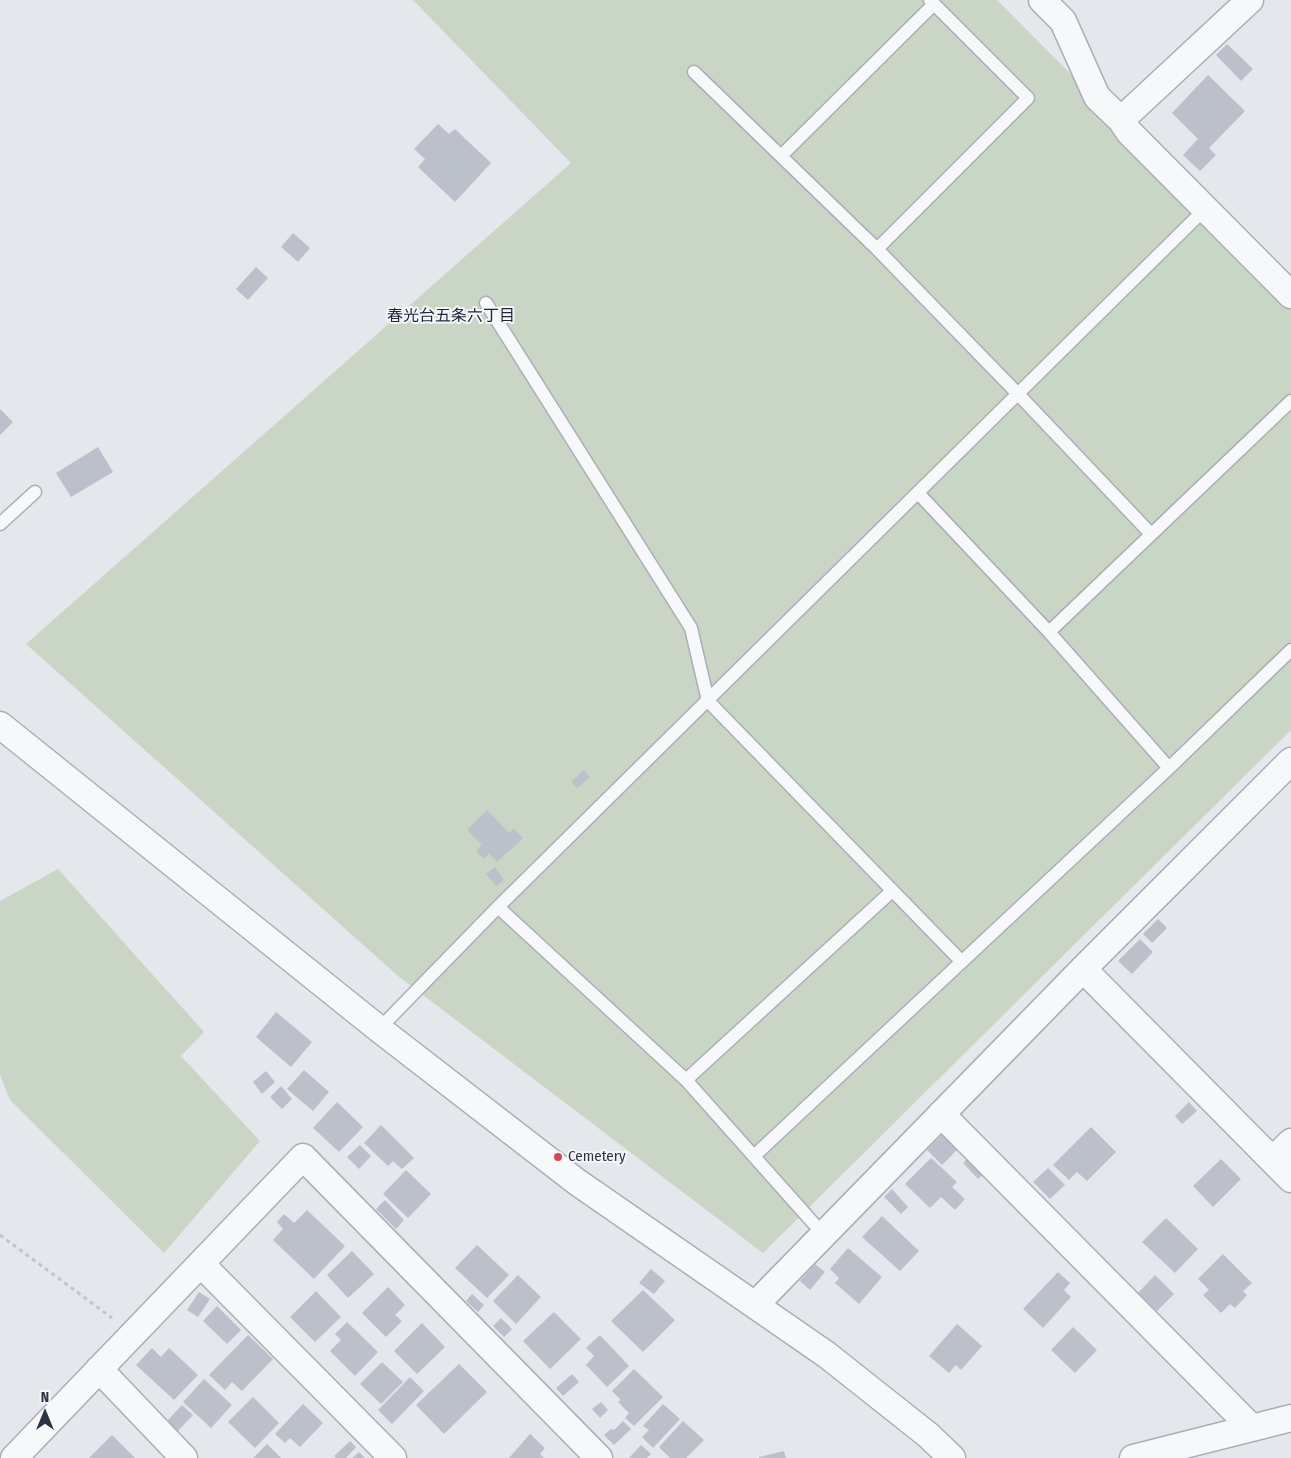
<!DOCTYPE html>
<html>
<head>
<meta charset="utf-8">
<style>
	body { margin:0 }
	#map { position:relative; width:1291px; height:1458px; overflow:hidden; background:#e4e7ec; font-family:"Fira Sans Condensed",sans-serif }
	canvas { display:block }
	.north { position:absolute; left:20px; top:1388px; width:50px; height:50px; -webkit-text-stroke:4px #f4f6f9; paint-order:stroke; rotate:0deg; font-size:14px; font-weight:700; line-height:20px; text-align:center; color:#2b3445 }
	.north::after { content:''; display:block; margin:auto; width:18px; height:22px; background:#2b3445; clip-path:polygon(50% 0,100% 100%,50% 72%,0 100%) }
</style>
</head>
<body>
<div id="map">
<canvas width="1291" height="1458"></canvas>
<div class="north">N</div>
</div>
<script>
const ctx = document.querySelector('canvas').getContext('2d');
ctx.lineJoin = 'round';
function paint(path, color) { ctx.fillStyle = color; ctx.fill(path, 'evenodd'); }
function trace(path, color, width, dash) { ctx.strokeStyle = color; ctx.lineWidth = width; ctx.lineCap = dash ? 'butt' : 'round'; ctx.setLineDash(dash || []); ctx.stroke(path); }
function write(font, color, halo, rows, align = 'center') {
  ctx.font = font + ' "Fira Sans Condensed","Noto Sans JP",sans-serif'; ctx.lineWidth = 4; ctx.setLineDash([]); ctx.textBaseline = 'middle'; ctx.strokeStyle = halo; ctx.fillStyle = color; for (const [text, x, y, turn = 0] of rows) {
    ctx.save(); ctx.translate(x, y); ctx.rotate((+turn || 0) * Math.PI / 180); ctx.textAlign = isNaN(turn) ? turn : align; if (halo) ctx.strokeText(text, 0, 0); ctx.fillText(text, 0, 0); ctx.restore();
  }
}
paint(new Path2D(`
	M413,0H997L1205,209L1291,299V730L763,1253L398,976L26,644L571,163Z
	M58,869L204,1032L181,1056L260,1141L164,1253L10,1100L0,1075V901Z`), '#c9d6c5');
paint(new Path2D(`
	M1227,44L1253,69L1241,81L1216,55Z
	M1208,75L1245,111L1209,148L1216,155L1200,171L1183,155L1198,139L1172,113Z
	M438,124L449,134L455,129L491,163L455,202L418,167L425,159L414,149Z
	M293,233L310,248L298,262L281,247Z
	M256,267L268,278L248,300L236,289Z
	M0,409L13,422L0,435Z
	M98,447L113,472L71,497L56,473Z
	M584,770L590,777L577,788L571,782Z
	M487,810L509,833L514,829L523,838L497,862L489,853L484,859L476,851L482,845L467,830Z
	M495,867L504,880L496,886L486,874Z
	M1158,919L1167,928L1152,943L1143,934Z
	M1140,939L1153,952L1132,974L1118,961Z
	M276,1012L312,1042L291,1067L256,1037Z
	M304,1070L329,1092L313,1111L287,1089Z
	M266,1071L275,1082L262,1094L253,1082Z
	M281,1086L292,1099L282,1109L270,1097Z
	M337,1102L363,1127L339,1152L313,1128Z
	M1189,1102L1197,1111L1182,1124L1175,1116Z
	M381,1125L414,1158L402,1169L393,1161L388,1166L364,1143Z
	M1091,1127L1116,1152L1087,1181L1077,1172L1069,1180L1053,1165Z
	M944,1133L959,1148L942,1165L927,1150Z
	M360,1145L371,1156L359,1169L347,1157Z
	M970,1156L985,1172L978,1179L963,1163Z
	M931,1158L957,1182L952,1187L965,1199L955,1210L941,1197L930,1208L905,1184Z
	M1221,1159L1241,1179L1213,1207L1193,1186Z
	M1048,1168L1065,1185L1050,1199L1033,1182Z
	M406,1170L431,1194L408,1218L383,1194Z
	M892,1189L908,1207L901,1214L884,1197Z
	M385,1200L404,1220L396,1229L376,1209Z
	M307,1210L345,1246L314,1279L273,1240L283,1229L277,1222L284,1214L294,1223Z
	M882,1216L919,1251L900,1271L862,1237Z
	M1166,1218L1198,1249L1175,1273L1142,1242Z
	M477,1245L509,1275L487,1298L455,1268Z
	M848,1248L882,1277L859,1304L835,1283L839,1278L830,1269Z
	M352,1251L374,1274L348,1298L327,1275Z
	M1223,1254L1252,1283L1243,1291L1247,1295L1235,1308L1230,1304L1221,1313L1203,1295L1209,1290L1198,1279Z
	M815,1264L825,1272L810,1290L800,1281Z
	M651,1269L665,1281L654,1294L639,1283Z
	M1058,1272L1070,1283L1064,1290L1071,1297L1043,1328L1023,1309Z
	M518,1275L541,1297L516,1324L493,1301Z
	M1155,1275L1174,1294L1157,1311L1138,1293Z
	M388,1287L405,1305L395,1315L402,1321L386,1337L362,1313Z
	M643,1290L675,1320L643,1352L611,1321Z
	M316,1291L341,1317L315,1342L290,1317Z
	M199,1292L210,1299L198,1317L187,1310Z
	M472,1294L484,1305L478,1312L466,1301Z
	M217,1306L241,1330L227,1344L203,1321Z
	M554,1312L581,1339L550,1369L523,1341Z
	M501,1318L512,1329L504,1337L493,1326Z
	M347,1322L378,1352L355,1376L330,1351L341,1340L335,1334Z
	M422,1323L445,1347L417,1374L394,1351Z
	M957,1324L982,1346L961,1370L956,1365L949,1373L929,1356Z
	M1073,1327L1097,1350L1075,1373L1051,1350Z
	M248,1335L273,1359L242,1391L232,1382L225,1390L209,1375Z
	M600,1335L629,1366L607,1387L586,1365L594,1356L586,1348Z
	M152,1348L161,1357L169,1348L198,1375L174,1400L136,1365Z
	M382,1362L403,1382L381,1404L360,1384Z
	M459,1364L487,1392L444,1434L416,1405Z
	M634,1369L663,1397L634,1426L625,1418L629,1413L618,1402L621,1400L612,1391Z
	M572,1374L579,1382L563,1396L556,1388Z
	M410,1377L424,1391L392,1424L378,1410Z
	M204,1379L232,1405L211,1428L183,1402Z
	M253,1397L279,1423L255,1448L228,1422Z
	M601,1402L608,1410L600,1418L592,1409Z
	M303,1404L323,1423L300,1447L290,1438L285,1443L275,1434Z
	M663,1404L680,1419L653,1448L642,1437L649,1430L643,1426Z
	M182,1405L193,1415L178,1431L167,1421Z
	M623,1421L631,1429L614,1445L604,1435L611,1429L614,1430Z
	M683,1421L704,1440L686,1458H670L659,1447Z
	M530,1434L545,1448L540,1454L544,1458H509Z
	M112,1435L135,1458H89Z
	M350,1441L356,1447L346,1458H336L334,1456Z
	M267,1444L281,1458H253Z
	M641,1445L651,1454L647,1458H629Z
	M784,1451L786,1458H759V1457Z
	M359,1452L365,1458H352Z`), '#bbc0ca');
const service = new Path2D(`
	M694,72L877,249L1018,394L1151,534
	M781,156L934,4
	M877,249L1028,98L930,0
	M486,303L691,628L708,701L962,962
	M918,493L1049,632L1169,768
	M0,524L35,492
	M1049,632L1291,401
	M498,907L686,1080L823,1234
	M379,1029L498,907L1205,209
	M686,1080L892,891
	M754,1156L1169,768L1291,650`);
const minor = new Path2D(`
	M1042,0L1063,21L1097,97L1121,120L1129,132L1291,295
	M1121,120L1250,0
	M0,725L379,1029L577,1182L827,1355L928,1435L952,1458
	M1083,969L1291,1179
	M941,1114L1252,1428
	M1273,1160L1291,1142
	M201,1264L393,1458
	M755,1305L1083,969L1291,761
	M99,1369L184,1458
	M14,1458L303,1157L599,1458
	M1133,1458L1291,1418`);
trace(service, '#a9aeb7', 15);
trace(minor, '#a9aeb7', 29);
trace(new Path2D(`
	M0,1235L112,1318`), '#c2c5cb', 3, [4, 4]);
trace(service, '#f7f8fa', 12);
trace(minor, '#f7f8fa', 26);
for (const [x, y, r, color] of [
	[558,1157,5,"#d1495b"]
]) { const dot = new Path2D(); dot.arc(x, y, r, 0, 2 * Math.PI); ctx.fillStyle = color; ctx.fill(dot); trace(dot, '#f4f6f9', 2); }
write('15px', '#2b3445', '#f4f6f9', [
	["Cemetery",568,1157]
], 'left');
write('16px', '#1d2536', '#f4f6f9', [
	["春光台五条六丁目",451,317]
]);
</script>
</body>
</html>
